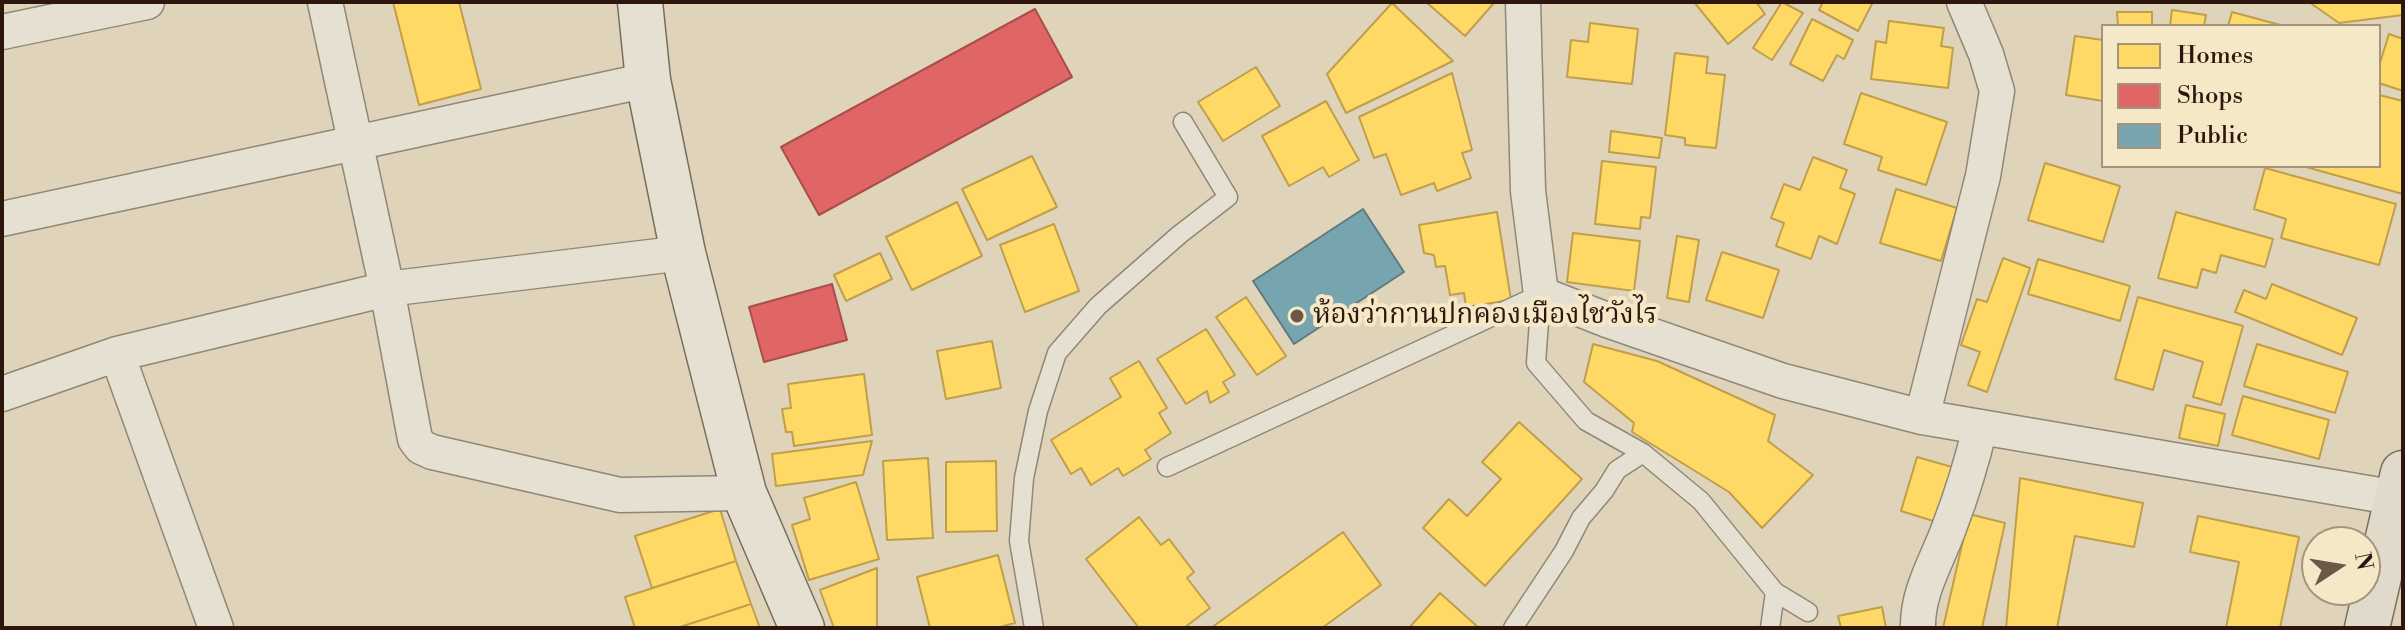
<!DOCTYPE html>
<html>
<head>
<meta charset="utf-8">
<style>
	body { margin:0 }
	#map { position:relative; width:2405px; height:630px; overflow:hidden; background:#dfd4b9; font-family:"Libre Bodoni",serif }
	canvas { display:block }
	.frame { position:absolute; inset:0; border:4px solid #2c160d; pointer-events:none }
	.legend { position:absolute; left:2101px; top:24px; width:280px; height:144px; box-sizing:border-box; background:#f5e8c7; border:2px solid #a5947d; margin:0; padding:10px 14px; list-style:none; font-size:24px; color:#2c160d }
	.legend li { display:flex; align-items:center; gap:16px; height:40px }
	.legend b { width:40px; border:2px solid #a5947d }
	.north { position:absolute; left:2301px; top:526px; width:80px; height:80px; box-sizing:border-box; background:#f5e8c7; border:2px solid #a5947d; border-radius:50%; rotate:78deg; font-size:22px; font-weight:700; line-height:32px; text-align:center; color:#2c160d }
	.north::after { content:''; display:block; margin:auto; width:28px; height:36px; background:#6b5849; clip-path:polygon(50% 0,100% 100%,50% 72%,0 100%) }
</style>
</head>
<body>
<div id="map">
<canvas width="2405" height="630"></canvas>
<div class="frame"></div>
<ul class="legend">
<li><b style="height:22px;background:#ffd966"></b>Homes</li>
<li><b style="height:22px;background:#e06666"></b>Shops</li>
<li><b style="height:22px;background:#76a5af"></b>Public</li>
</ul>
<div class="north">N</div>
</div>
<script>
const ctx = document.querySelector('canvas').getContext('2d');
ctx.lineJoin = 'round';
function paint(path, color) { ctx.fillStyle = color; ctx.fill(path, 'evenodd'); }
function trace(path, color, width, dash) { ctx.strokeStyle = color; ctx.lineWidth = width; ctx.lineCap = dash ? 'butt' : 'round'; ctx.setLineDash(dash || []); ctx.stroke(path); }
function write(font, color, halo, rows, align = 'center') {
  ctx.font = font + ' "Libre Bodoni","Noto Serif Thai",serif'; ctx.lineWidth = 8; ctx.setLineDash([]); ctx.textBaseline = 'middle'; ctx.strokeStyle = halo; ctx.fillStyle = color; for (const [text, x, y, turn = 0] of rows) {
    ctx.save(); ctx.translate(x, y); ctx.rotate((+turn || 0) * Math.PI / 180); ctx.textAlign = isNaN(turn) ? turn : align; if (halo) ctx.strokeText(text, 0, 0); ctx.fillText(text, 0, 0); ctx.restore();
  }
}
const homes = new Path2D(`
	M393,2H459L481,89L419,105Z
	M1426,2H1493L1494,3L1465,36Z
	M1694,2H1756L1765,14L1728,44Z
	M1782,2L1803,13L1772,60L1753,48Z
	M1823,2H1873L1858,31L1819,10Z
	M2309,2H2403V15L2339,23Z
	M1392,3L1453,61L1346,113L1327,74Z
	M2172,10L2206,15L2204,26H2170Z
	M2117,12H2152V26H2118Z
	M2232,12L2284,26H2228Z
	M1812,19L1853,40L1844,59L1837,55L1823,81L1790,64Z
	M1889,21L1944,28L1941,46L1953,48L1948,88L1871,79L1876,41L1886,43Z
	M1590,23L1638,29L1632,84L1567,77L1571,40L1588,42Z
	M2389,34L2403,39V91L2379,83V66Z
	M2075,36L2103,40V101L2066,95Z
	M1675,53L1708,57L1706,73L1725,75L1716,148L1685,145V138L1665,135Z
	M1256,67L1280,106L1223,141L1198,102Z
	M1452,73L1472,150L1462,153L1471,178L1437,191L1434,183L1401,195L1386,154L1374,158L1359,117Z
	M1861,93L1947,122L1926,185L1878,170L1882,157L1844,144Z
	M2379,95L2403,101V194L2306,167L2379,166Z
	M1326,101L1359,160L1329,177L1323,167L1289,186L1262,136Z
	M1611,131L1662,138L1659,158L1609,152Z
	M1032,156L1057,207L987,240L962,189Z
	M1813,157L1847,170L1840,188L1855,194L1837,244L1819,236L1811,259L1776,246L1784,223L1771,218L1784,184L1800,190Z
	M1602,161L1656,167L1650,218L1641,217L1640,229L1595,224Z
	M2045,163L2120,186L2103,242L2028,220Z
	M2265,168L2396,204L2379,265L2281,238L2286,219L2254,209Z
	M1896,189L1957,208L1941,261L1880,243Z
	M957,202L982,256L912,290L886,237Z
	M1497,212L1511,300L1466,307L1464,293L1450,295L1445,266L1436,267L1434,255L1424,253L1419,225Z
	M2176,212L2273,239L2265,267L2221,255L2216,273L2202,269L2197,288L2158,278Z
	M1054,224L1079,291L1025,312L1000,245Z
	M1573,233L1640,241L1634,291L1567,282Z
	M1677,236L1699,240L1689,302L1667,298Z
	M1722,252L1779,270L1763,318L1706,300Z
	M880,253L892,279L846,301L834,275Z
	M2003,258L2030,268L1987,392L1968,385L1980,352L1961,345L1977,299L1987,302Z
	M2038,259L2130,286L2120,321L2028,294Z
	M2272,284L2357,318L2342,355L2235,312L2244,290L2266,299Z
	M1246,297L1286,356L1257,375L1216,317Z
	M2138,297L2243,326L2221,405L2193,397L2203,362L2164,350L2153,390L2115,379Z
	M1206,329L1235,375L1223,382L1229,392L1210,403L1207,391L1186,404L1157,359Z
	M992,341L1001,388L946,399L937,351Z
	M1593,344L1657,361L1775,415L1768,441L1813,475L1762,528L1729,492L1632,432L1634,423L1584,382Z
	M2257,344L2348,372L2335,413L2244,386Z
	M1139,361L1167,408L1159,413L1171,433L1145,450L1151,459L1123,476L1118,468L1091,485L1081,468L1071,474L1051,440L1121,397L1110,378Z
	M864,374L872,435L794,446L792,432H786L782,409L791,408L788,384Z
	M2243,396L2329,420L2319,459L2232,435Z
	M2186,405L2225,414L2218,446L2179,438Z
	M1519,422L1582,479L1485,586L1423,528L1449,499L1467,516L1501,479L1482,462Z
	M872,441L863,475L776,486L772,454Z
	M1917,457L1959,469L1943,524L1901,511Z
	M928,458L933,538L887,540L883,461Z
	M996,461L997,531L946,532V462Z
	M2020,478L2143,503L2134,547L2075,536L2057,628H2006Z
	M856,482L879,559L809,580L792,525L810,519L804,498Z
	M720,509L736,561L652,588L635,536Z
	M1969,514L2005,523L1982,628H1943Z
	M2198,516L2299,537L2280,628H2226L2239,562L2190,552Z
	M1139,517L1161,545L1169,539L1194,572L1187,578L1210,608L1184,628H1139L1086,559Z
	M1343,532L1381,585L1322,628H1211Z
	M998,555L1015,623L996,628H930L917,577Z
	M736,561L751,604L677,628H635L625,597Z
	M877,568V628H834L820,590Z
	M1440,593L1479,628H1409Z
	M751,604L760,628H677Z
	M1882,607L1886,628H1841L1838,616Z`);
paint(homes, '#ffd966');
trace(homes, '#c09e4b', 2);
const shops = new Path2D(`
	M1035,9L1072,77L819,215L781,147Z
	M832,284L847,340L764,362L749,307Z`);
paint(shops, '#e06666');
trace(shops, '#aa4e4b', 2);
const public = new Path2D(`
	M1363,209L1404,272L1294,344L1253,281Z`);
paint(public, '#76a5af');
trace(public, '#607a7e', 2);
const lane = new Path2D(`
	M1167,467L1541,294L1536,363L1586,421L1643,453L1701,501L1775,592L1808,612
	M1034,628L1019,541L1024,478L1038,411L1057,353L1098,306L1179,235L1228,197L1183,122
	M1513,628L1564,551L1581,518L1604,491L1617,470L1643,453
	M1770,628L1775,592`);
const street = new Path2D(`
	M325,2L387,289L415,439L421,447L432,452L620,495L744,493
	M1523,2L1528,191L1541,294L1607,320L1783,381L1922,417L2397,498
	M2,32L147,2
	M2,219L648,80
	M117,354L216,628
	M2,394L117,354L387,289L683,253
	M1922,417L1983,176L1997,91L1986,54L1964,2
	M1918,628C1917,592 1937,561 1949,528C1962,494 1972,462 1980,427`);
const secondary = new Path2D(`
	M640,2L648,80L683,253L744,493L802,628`);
const primary = new Path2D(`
	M2367,628L2403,473`);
trace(lane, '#908777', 21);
trace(street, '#908777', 37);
trace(secondary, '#776e60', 47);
trace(primary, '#776e60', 47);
trace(lane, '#e5e0d2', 18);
trace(street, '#e5e0d2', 34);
trace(secondary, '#e5e0d2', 44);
trace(primary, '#e1daca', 44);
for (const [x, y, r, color] of [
	[1297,316,8,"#6b5849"]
]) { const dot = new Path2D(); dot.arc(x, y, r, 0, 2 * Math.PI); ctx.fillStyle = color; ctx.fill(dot); trace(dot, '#f5e8c7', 3); }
write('28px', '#2c160d', '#f5e8c7', [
	["ห้องว่ากานปกคองเมืองไชวังไร",1313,316]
], 'left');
</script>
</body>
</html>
